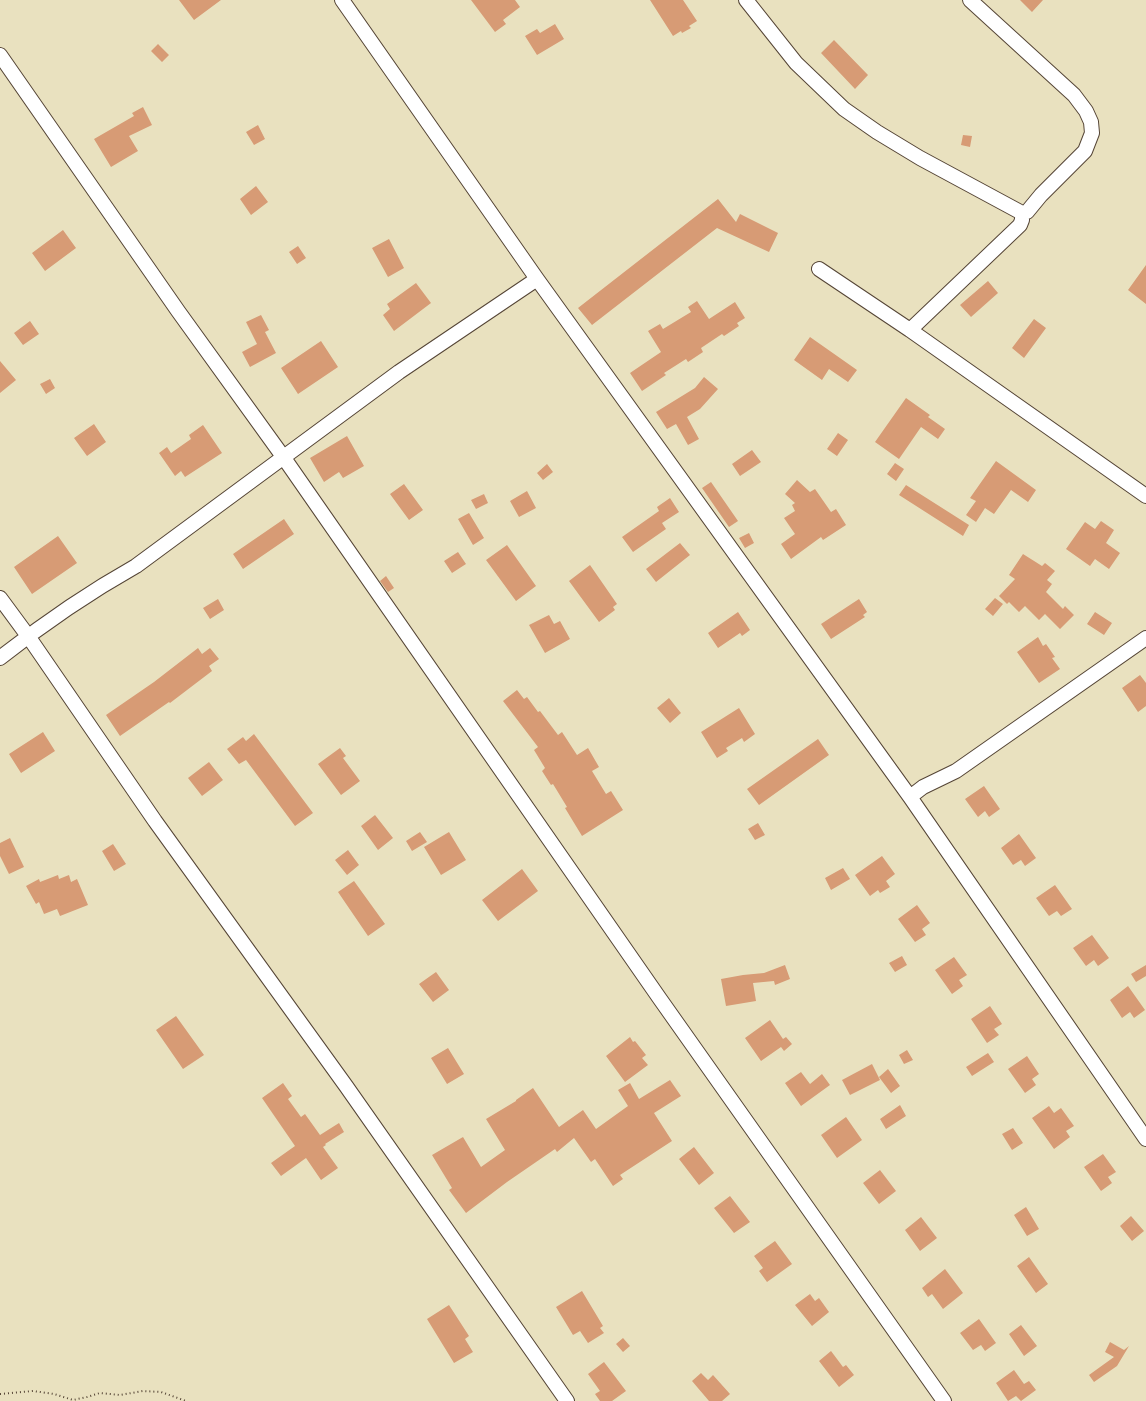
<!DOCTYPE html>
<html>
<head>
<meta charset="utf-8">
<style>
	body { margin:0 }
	canvas { display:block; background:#e9e1bf }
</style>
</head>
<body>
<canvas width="1146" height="1401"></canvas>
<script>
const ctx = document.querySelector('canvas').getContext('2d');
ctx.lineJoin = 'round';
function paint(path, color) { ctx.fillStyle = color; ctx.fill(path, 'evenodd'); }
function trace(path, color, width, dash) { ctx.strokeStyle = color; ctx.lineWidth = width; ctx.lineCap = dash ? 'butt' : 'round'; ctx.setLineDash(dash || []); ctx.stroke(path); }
paint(new Path2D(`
	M179,0H221L194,20Z
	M471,0H515L520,7L503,20L506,24L495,32Z
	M650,0H683L697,21L689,26L691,28L682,33L681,31L673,36Z
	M1020,0H1043L1032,12Z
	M555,24L564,39L537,55L525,36L537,29L540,33Z
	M834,40L868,75L855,89L821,53Z
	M158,44L169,55L162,62L151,51Z
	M143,107L152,125L129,136L138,151L111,167L94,139L134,116L132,113Z
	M258,125L265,139L254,145L246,132Z
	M963,135L972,136L970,147L961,145Z
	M256,186L268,202L251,215L240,199Z
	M718,199L736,222L740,214L778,233L769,252L717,228L592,325L578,308Z
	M63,230L76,248L45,271L32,253Z
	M389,239L404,268L388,277L372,248Z
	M298,246L306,258L297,264L289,252Z
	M1146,265V304L1128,290Z
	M988,281L998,293L971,317L960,305Z
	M416,283L431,303L394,331L383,315L390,309L387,304Z
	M697,301L709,319L735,302L745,318L737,323L739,326L724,336L722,334L701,348L703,352L688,362L686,359L664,373L666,375L642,391L630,373L661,352L648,331L660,324L663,329L691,312L688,307Z
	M261,315L269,330L265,332L276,353L250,367L242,352L257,344L246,322Z
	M1034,319L1046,328L1024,358L1012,348Z
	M30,321L39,334L23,345L14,333Z
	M810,337L857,370L848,382L829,369L822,380L794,360Z
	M321,341L338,367L298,394L281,368Z
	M0,361L16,380L0,393Z
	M704,377L718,389L700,409L687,417L699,439L688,445L676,424L667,429L656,412L695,388Z
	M50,379L55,388L46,394L40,384Z
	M906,398L930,415L928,417L945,429L938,439L921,427L899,459L875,442Z
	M94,424L106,442L87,456L74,438Z
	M203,425L222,453L185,477L181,471L175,476L159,453L167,447L171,453L191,439L189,435Z
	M838,433L848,440L837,456L827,449Z
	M347,436L364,466L343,478L339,472L324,482L310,458Z
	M752,450L761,462L740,476L732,464Z
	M996,461L1036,490L1028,502L1011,490L994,514L985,508L976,522L966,515L976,501L970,498Z
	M895,463L904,469L896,481L887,474Z
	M547,464L553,472L543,480L537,473Z
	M797,480L810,492L815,489L831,512L836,509L846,525L823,540L821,537L791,559L781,544L795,534L784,518L795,511L792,505L795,503L785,494Z
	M711,482L738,521L729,527L702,488Z
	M404,484L423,510L409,520L390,494Z
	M906,485L969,525L963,536L899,495Z
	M527,491L536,508L519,517L510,501Z
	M484,494L488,503L476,509L471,500Z
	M670,498L679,512L662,523L666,529L633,552L622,537L659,511L657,507Z
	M469,513L484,538L473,545L458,519Z
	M284,519L294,534L243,569L233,554Z
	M1101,521L1114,530L1106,543L1120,553L1109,569L1095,559L1090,566L1066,549L1085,522L1095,529Z
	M749,533L754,543L745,548L739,538Z
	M58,536L77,563L32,594L14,567Z
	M680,543L690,555L656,582L646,569Z
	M507,545L536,586L516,601L486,560Z
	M458,552L466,564L452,573L444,561Z
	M1023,554L1042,566L1045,563L1055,571L1047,580L1052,584L1046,592L1063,609L1065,606L1074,615L1060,629L1045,614L1039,620L1025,606L1019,612L1009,602L1007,604L999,596L1015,579L1009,575Z
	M590,565L617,604L613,607L615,610L599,622L569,581Z
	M386,576L394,588L388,592L380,581Z
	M995,598L1003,604L993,616L985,609Z
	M218,599L224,610L210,619L203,608Z
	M859,599L867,612L863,615L865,617L831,639L821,624Z
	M738,612L750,630L742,636L740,633L718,648L708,633Z
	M1095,612L1112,623L1104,635L1087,624Z
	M549,615L554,624L560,621L570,639L545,653L529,625Z
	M1038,637L1043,646L1046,644L1055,657L1052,658L1060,669L1039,683L1017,652Z
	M198,648L202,654L210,648L219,659L209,666L212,671L170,703L169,702L120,736L106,715L154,682Z
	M1140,675L1146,683V706L1138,712L1122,688Z
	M517,690L524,699L527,697L538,712L540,711L558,735L562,732L577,755L588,748L599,767L592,771L606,794L611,791L623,810L582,836L565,808L567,807L553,784L551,785L542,771L545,768L534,750L538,747L503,701Z
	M669,698L681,713L670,723L657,708Z
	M739,708L755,734L744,742L742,738L726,748L728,751L717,758L701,732Z
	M43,732L55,751L21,773L9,754Z
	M254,734L313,813L295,826L246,760L239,764L227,749L243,737L246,741Z
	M818,739L829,755L759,805L747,789Z
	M340,748L346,756L343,758L360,781L341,795L318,764Z
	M209,762L223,780L202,796L188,778Z
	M984,786L1000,809L989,817L985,811L978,817L965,799Z
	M375,815L393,838L378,850L361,826Z
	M758,823L765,835L755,840L748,829Z
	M420,832L427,842L412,851L406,841Z
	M449,832L466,860L441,875L424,847Z
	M1019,834L1036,858L1025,866L1021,860L1013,865L1001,848Z
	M10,838L24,867L9,874L0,856V843Z
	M113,844L126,864L114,871L102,851Z
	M348,850L359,865L347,875L335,860Z
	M882,856L895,874L886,881L890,887L880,893L878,890L870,896L855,875Z
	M843,868L850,879L831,890L825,878Z
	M522,869L538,891L498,921L482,900Z
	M58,875L59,879L69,875L71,882L77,879L88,905L60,916L57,909L44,914L39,902L36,904L26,886L39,879L40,882Z
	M354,881L385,924L368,936L338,892Z
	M1055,885L1072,909L1061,916L1057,911L1049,916L1036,898Z
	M917,905L930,923L922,929L926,935L915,942L898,919Z
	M1092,935L1109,958L1098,966L1094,960L1086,966L1073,948Z
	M902,956L907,965L895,972L889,963Z
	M954,957L967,975L959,980L963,986L952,994L935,970Z
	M785,965L790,979L775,985L774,981L753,983L756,1001L726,1006L721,979L743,975L764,973Z
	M1146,965V976L1136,982L1131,974Z
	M436,972L449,990L433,1002L419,984Z
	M1128,986L1145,1010L1134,1018L1130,1012L1122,1018L1110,1000Z
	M990,1006L1002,1024L994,1029L999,1035L987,1043L971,1019Z
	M176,1016L204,1055L183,1069L156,1030Z
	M770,1020L783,1039L786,1037L792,1044L784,1051L781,1047L761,1061L745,1038Z
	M630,1037L633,1042L635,1041L646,1055L642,1058L648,1065L625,1082L606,1056Z
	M448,1048L464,1074L447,1084L431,1058Z
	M907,1050L913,1060L904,1064L899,1055Z
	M988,1053L994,1062L972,1076L966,1067Z
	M1027,1056L1039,1074L1032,1079L1036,1085L1025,1093L1008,1069Z
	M872,1064L880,1080L850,1095L842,1080Z
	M888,1069L900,1086L891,1093L879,1077Z
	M801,1072L810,1084L822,1074L830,1085L801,1106L785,1083Z
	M670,1080L681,1096L654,1113L672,1141L620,1175L623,1179L613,1186L595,1159L591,1162L574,1138L557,1152L555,1149L507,1182L466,1213L449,1190L452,1188L432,1155L463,1137L481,1167L505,1150L486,1119L516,1101V1100L533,1088L559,1127L583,1110L596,1129L628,1106L618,1090L630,1083L639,1099Z
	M283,1083L292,1096L288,1099L301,1117L305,1114L320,1135L339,1123L344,1132L325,1144L326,1145L323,1147L338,1168L321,1180L306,1158L281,1176L271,1163L295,1146L262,1098Z
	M900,1105L906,1116L886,1129L880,1119Z
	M1049,1106L1054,1113L1061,1108L1074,1126L1066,1131L1070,1137L1054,1149L1032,1118Z
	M846,1117L862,1140L837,1158L821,1135Z
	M1013,1128L1023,1143L1012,1150L1002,1134Z
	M694,1147L714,1173L699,1185L679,1159Z
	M1103,1154L1116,1172L1108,1177L1112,1183L1101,1191L1084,1167Z
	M880,1170L896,1191L879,1204L863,1183Z
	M730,1196L750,1222L734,1233L714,1208Z
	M1026,1207L1039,1229L1027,1236L1014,1215Z
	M1131,1216L1144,1231L1132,1241L1120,1226Z
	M921,1217L937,1238L920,1251L905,1230Z
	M775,1241L792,1264L767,1282L759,1271L763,1268L754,1256Z
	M1029,1257L1048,1284L1036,1293L1017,1266Z
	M945,1269L963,1293L943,1309L932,1294L928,1297L922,1288Z
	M582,1291L603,1326L600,1328L604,1333L588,1343L580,1331L573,1335L556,1307Z
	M810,1294L815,1301L819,1298L829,1312L812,1326L795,1305Z
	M449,1305L469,1336L465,1339L473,1352L454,1363L427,1319Z
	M979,1319L996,1343L985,1351L981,1345L973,1350L960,1333Z
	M1021,1325L1037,1346L1024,1356L1009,1334Z
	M623,1338L630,1346L623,1352L616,1344Z
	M1110,1342L1124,1350L1129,1346L1117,1366L1094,1382L1089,1375L1114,1357L1105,1352Z
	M831,1351L843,1367L846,1365L854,1375L839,1387L819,1361Z
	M604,1362L626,1391L612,1401H600L595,1394L600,1391L588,1374Z
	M1014,1370L1024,1384L1029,1381L1036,1390L1021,1401L1016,1396L1008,1401L996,1383Z
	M701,1373L708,1380L713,1375L730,1394L722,1401H709L692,1381Z`), '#d79b75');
const minor = new Path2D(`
	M342,0L537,279L910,797L1146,1139
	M746,0L796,63L844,109L877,132L920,158L1022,213
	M0,55L178,311L284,458L660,999L944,1401
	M819,269L910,330L1146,496
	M910,330L1020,225L1022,220V213L1027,212L1041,195L1085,151L1092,133L1091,122L1086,111L1074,95L970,0
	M0,598L28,636L155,821L346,1086L567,1401
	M0,658C43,624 88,593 136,566L399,372L537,279
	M910,797L923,787L956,771L1146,638`);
trace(minor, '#554536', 16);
trace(new Path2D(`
	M0,1394L33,1391L54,1394L73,1400L87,1397L100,1393L120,1395L143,1391L161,1392L186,1401`), '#554536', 2, [1, 3]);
trace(minor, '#fff', 14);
</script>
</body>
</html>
